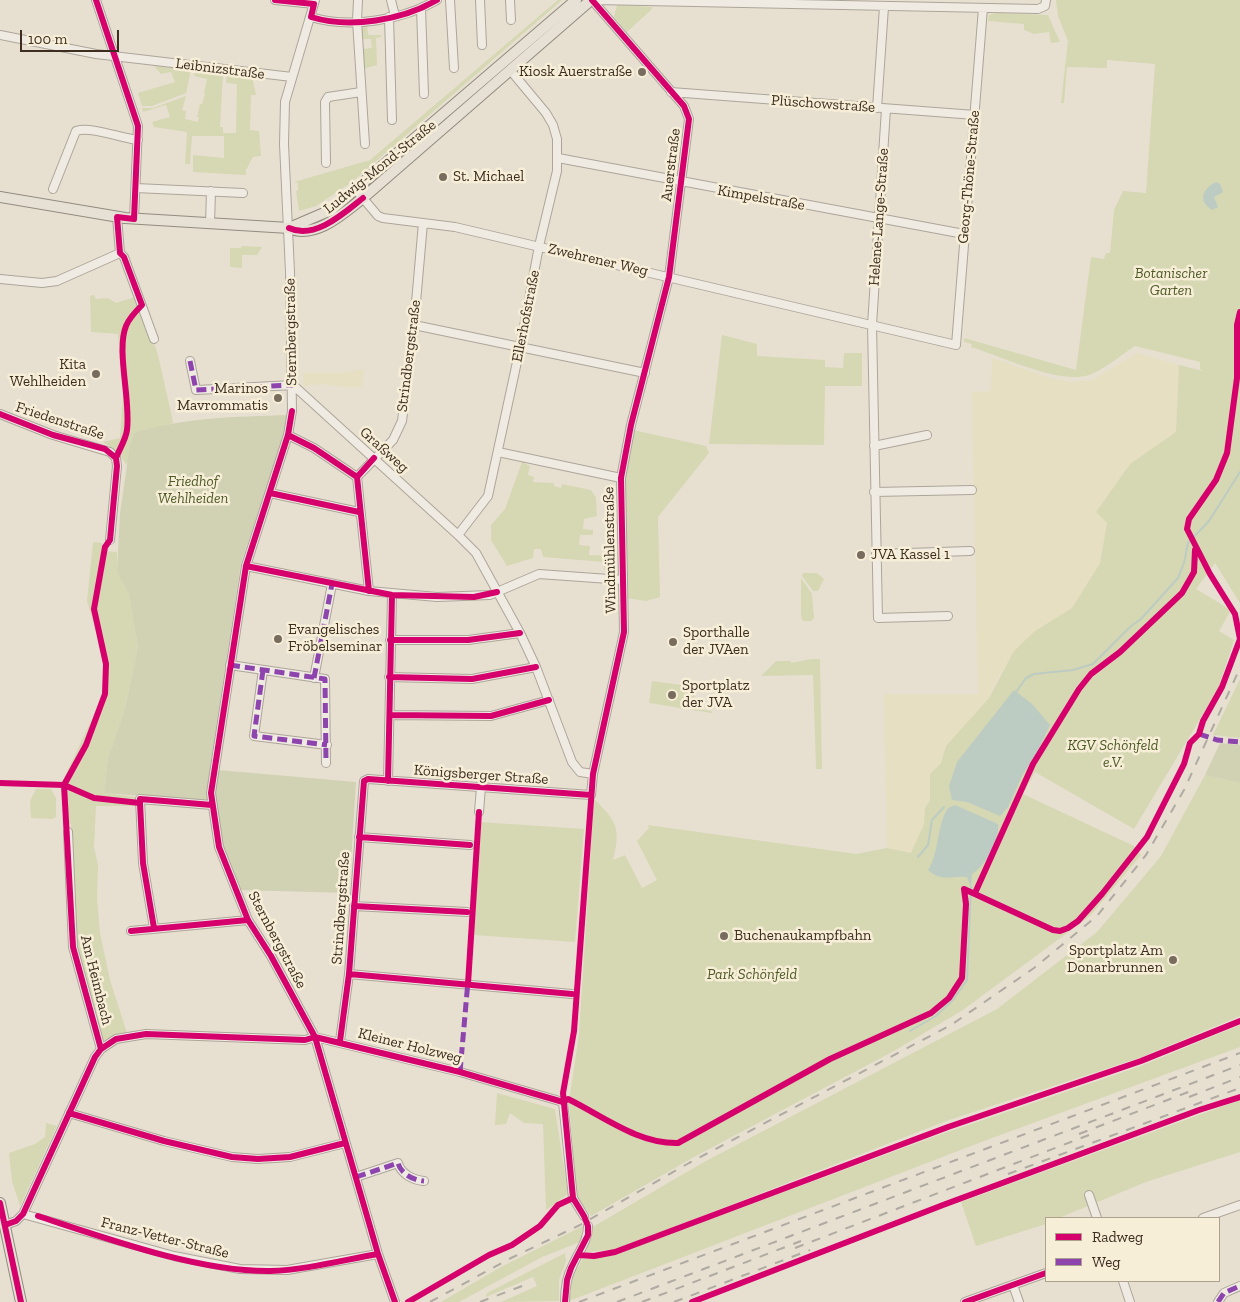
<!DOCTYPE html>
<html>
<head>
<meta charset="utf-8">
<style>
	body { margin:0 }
	#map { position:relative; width:1240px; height:1302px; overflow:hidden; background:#e7e0d1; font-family:"Zilla Slab",serif }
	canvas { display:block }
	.legend { position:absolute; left:1045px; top:1217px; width:175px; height:65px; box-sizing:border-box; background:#f7eed8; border:1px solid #ada18e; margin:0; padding:6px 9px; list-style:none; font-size:15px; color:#3d2e20 }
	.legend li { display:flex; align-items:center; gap:10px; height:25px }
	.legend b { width:25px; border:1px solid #ada18e }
	.scale { position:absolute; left:20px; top:30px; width:99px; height:22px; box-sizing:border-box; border:2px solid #3d2e20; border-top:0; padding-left:6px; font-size:15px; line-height:18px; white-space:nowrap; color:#3d2e20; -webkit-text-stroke:4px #f7eed8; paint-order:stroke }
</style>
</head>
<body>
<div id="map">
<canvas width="1240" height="1302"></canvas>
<ul class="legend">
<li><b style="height:6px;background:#d6006c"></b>Radweg</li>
<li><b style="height:6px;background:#8e44ad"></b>Weg</li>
</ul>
<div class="scale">100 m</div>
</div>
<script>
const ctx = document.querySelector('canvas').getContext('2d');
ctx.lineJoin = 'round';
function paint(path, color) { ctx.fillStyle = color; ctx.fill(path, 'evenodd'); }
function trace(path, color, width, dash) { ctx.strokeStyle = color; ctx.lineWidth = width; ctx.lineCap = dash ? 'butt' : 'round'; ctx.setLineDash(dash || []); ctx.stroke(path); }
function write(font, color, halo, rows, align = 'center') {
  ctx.font = font + ' "Zilla Slab",serif'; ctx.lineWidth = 5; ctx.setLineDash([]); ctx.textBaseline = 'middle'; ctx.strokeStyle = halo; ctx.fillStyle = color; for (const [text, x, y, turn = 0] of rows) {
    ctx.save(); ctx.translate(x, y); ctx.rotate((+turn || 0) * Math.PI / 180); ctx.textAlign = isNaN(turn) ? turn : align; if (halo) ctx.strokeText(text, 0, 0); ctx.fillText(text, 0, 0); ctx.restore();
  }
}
paint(new Path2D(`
	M1137,353L1179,365L1176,432L1130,464L1096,512L1107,522L1100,563L1072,608L1035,631L998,677L989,698L946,746L941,763L930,774L931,799L925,808L924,824L911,854L887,848L884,694H978L972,392L991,391L992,358L1050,378L1071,382L1092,380Z
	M364,369L362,387H340L324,384L303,386V373H341Z`), '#e6dfc2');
paint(new Path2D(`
	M558,0H562L352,182L316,206L299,211L296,191L298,190V183L294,182L370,160Z
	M1056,0H1240V603L1215,563L1196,589L1231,610L1219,631L1234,640L1218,689L1134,829L1035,772L1023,794L1134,846L1141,855L1090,916L963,1010L894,1051L694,1157L591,1216L577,1197L569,1102L579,1034L594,799C617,821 621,829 613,860L625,855L642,888L657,880L637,841L649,828L648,825L856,854L887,848L911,853L924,824L925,808L930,800V774L941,763L946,746L989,698L1014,651L1035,631L1072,608L1100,563L1107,523L1096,512L1130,464L1176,432L1179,365L1203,371L1200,369V362L1135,346C1121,355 1105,369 1089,375C1058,385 1002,356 971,347L972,344L964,342V338L1076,370L1091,257L1104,259L1106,253H1110L1114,210L1123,191L1146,193L1155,64L1107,60V68L1067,67L1064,103H1061L1068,41L1058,16Z
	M617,5L652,7L651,10L627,32L614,17Z
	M997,13L1048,15L1060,42L1051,43L1049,32L1034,34L1024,30V24L988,21L989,15Z
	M367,25L368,35H382L381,37L376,38L377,65L363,69L362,49L372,48L371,39H362V27Z
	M154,66L191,70L186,93L152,106H142L138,93L175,82L171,72L161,74Z
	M195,70L223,73L220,127H223V133H236L237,84L226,83L227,73L252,77L256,95H251L250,130L259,131L261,156L253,157L246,170V175L193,172V155L224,158V136H192L190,164H185L187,132L154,127L152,122L170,117L166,105L143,112L142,108H153L186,96L182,110L186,111L185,119L198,122L199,117H197L200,104H202L205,94L204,93L207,79L194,76Z
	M242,246L262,247L257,255H242V268L230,267V248H241Z
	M94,295L96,299L108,298L116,303L135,297L138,306L142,307L158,355L172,417L173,423L135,433L127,465L117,452L103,442L120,438L123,394L118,334L91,332L90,296Z
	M722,335L757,344V356L825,360V367L843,368L844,353H862V386H825L824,445L709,444Z
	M633,430L706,446L709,453L658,517L660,597L646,601L626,598L624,478Z
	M522,462L530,466L528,475L534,477L533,482L554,483V486L561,488L562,484L591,490L596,498L597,516L584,519L583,529L593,530V535H580L579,545L590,546L589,555L614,556V572L604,570V562L543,557L541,549H534L533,558L507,566L491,540V525L505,509Z
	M93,542L102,543V551L117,552V572L129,594L138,647L125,708L108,758L104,793L138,797L137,806H96L94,847L98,865L97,899L100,933L110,980L127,1033L104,1040L100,1038L75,939L71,824L64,822L62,782L102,698L104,672L103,654L87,601Z
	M803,573H817L824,579L818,591H813L802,576Z
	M801,578L812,594L814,618L811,621H803L801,617Z
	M811,659H820L822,769H816L813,675L761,676L776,661H791V663Z
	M1240,679V738L1213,735Z
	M652,681L696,687L693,708L712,711V713L649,703Z
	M1205,775L1240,783V1016L1139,1058L949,1120L617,1249L586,1252L590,1243L591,1228L704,1162L997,1009L1097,932L1161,856Z
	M36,789H51L56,798V817L52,819L31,818L30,801Z
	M480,822L584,829L575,942L474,935Z
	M1240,1025V1047L984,1141L569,1301L571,1279L583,1259L616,1254L939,1135L1141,1066Z
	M497,1093L555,1109L568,1194L546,1210L543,1124L524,1123L510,1113L506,1124L495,1125Z
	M1240,1100V1152L1146,1182L1059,1218H1046V1224L976,1246L961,1202Z
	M46,1123L57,1126L20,1206L12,1181L9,1153L35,1144L45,1137Z
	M583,1226L580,1242L542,1257L459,1302H441L501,1267Z
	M565,1253L566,1261L559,1280V1301L501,1302L537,1286L533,1277L486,1297L487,1293Z`), '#d6d7b3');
paint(new Path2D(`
	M288,415L285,433L241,563L210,767L208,801L104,793L108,758L125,708L138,647L129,594L117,572L120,513L129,452L134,433C185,417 235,417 288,415Z
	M1220,743L1240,745V783L1205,775Z
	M218,770L356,782L349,893L238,890C223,851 209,812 218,770Z`), '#d1d1b3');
paint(new Path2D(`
	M1216,182L1220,184L1223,192L1214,197L1218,207L1212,210C1198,201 1202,189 1216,182Z
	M1014,690L1032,704L1050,725L1038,750L1023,774L1008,807L1000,816L967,802L952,800L949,786L957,762Z
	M955,805L998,824C1000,841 985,866 972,874L971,887L967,877C953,875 942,883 928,870C940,851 936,827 948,808Z`), '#bcccc2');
trace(new Path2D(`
	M1016,692L1026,678L1034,674L1073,670L1093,664L1131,626L1141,619L1178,578L1184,563L1188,543L1209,521L1240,472
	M918,857L928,845L932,820L944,807
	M910,1031L936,1016L953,1000L967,980L971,887`), '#bcccc2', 2);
const minor = new Path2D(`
	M96,0L138,126L134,219
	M275,0L314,4
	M315,0L285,102L284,144L290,272L292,411L288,435L246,566L211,793L219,847L248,920L271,956L315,1037L378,1254L395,1302
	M358,0L357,21L365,144
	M391,0L395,16
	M450,0L454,68
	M480,0L482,45
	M510,0L511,20
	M596,0L1038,9L1045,6L1046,0
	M421,8L424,94
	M311,17C350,29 403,20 437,0
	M389,17L392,120
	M0,35L96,54L292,77
	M671,92L975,115
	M877,108L884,7
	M886,109L872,325L878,618L948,616
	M558,158L964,234
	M326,163L325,102L328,97L361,92
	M136,188L243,193
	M53,189L76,131C91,126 120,138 138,140
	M356,190L378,216L383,218L455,227L956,345L983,8
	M117,217L120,253L124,257L154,339
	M210,224L211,191
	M0,279L42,283L57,281L120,253
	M414,325L645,373
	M190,361L196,390L293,385
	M293,385L458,535L476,553L520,633L536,667L572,762L580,772L593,774
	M0,414L53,435L110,452L116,458L117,466L110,540
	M288,435L314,448L357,477
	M874,446L927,435
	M498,452L621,478
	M874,492L972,490
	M270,493L359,512
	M458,535L488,496L520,348L539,246L557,171V139L553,125L546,113L511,71
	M876,554L970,551
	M246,566L369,591L437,597L490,595L539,574L623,580
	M369,591L357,477L393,440L402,421L414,325L423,223
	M390,640H468L520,633
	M230,665L325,679L326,763
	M263,670L254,736L327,745
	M389,677L472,679L536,667
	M314,678L332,584
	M390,715L491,716L549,700
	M388,781L392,595
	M479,812L481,787
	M68,832L73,947L101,1049
	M359,837L470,845
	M354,906L467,912
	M154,928L143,863L140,799L212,805
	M131,931L248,920
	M349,974L572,994
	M340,1041L349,974L364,781L368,779L591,795L593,774L624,632L621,478L631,425L669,277L689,119L684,106L592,0
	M69,1113L164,1141L232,1157L258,1159L290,1157L345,1143
	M356,1177L398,1163C401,1174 413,1180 424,1181
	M1089,1195L1097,1218
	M23,1214L174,1256L240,1269L287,1270L378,1254
	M1203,1218L1240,1205
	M5,1225L16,1221L23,1214L95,1057L101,1049L116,1039L146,1034L305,1040L315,1037L460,1072L563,1102L573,1198L584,1216
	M1123,1281L1130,1302
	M1013,1285L1019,1302
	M565,1302C565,1290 566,1278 572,1267C578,1252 588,1242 588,1226
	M965,1302L1046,1273
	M1218,1302L1224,1293L1240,1286`);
const major = new Path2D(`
	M0,197L125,218L289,228C315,240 344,213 363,198L591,0
	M289,228L331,210L576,0
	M0,1203L21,1302`);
trace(minor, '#ada599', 10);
trace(major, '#928b80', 12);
trace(minor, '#efebe3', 8);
trace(major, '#e6e1d4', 10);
trace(new Path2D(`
	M1189,1097L1240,1077
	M1079,1134L1196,1089
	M1008,1174L1240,1088
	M795,1248L1089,1135
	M430,1302L511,1258L580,1225L689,1163L951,1025L1034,968L1097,916L1146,855L1184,790L1240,668
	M480,1302L530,1283
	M579,1302L1240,1053
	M617,1302L1240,1065
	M642,1302L801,1241
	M674,1302L810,1250`), '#afaaa2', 2, [9, 9]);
trace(new Path2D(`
	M190,361L196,390L293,385
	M230,665L325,679L326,763
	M263,670L254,736L327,745
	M314,678L332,584
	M1199,734L1217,740L1240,742
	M460,1072L468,981
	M356,1177L398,1163C401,1174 413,1180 424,1181
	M1218,1302L1224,1293L1240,1286`), '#8e44ad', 5, [10, 5]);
trace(new Path2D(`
	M96,0L138,126L134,219L117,217L120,253L124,257L142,305C136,311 129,318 126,326C116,351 131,400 127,430C126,439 119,450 116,458
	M275,0L314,4L311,17C350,29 403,20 437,0
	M289,228C315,240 344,213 363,198
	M292,411L288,435L246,566L211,793L219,847L248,920L271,956L315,1037L378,1254L395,1302
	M0,414L53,435L105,449L116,458L117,466L110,540L105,547L94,609L106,664L105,694L86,745L64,785L73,947L101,1049
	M288,435L314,448L357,477
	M270,493L359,512
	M246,566L392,595L474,597L497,592
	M369,591L357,477L374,458
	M390,640H468L520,633
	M389,677L472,679L536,667
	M390,715L491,716L549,700
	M388,781L392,595
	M0,783L64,785L94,798L140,803
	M140,803L143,863L154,928
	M140,803V799L212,805
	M359,837L470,845
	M975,893L1033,764L1079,689L1091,674L1120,652L1182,593L1194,572L1195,550
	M354,906L467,912
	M131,931L248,920
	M349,974L572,994
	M468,984L479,812
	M340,1041L349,974L364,781L368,779L591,795
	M563,1102L568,1099C603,1116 638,1144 678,1143L830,1059L931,1013L949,998L962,978L966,904L964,889L1053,930L1060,931L1068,928L1078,921L1102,894L1147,837L1184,764L1190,743L1199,734L1203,721L1222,687L1240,639L1235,614L1210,574L1187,529L1189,519L1216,480L1227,453L1237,378V325L1240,312
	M69,1113L164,1141L232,1157L258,1159L290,1157L345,1143
	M0,1203L21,1302
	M38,1216C105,1238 199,1272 270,1271C306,1270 343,1260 378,1254
	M5,1225L16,1221L23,1214L95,1057L101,1049L116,1039L146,1034L305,1040L315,1037L460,1072L563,1102
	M578,1255L594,1256L615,1252L948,1127L1141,1061L1240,1021
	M408,1302L489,1255L512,1245L540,1226L558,1205L573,1198
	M565,1302L567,1280L571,1268L588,1235V1226L584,1216L573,1198L563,1093L574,1031L593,774L624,632L621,478L631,425L669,277L689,119L684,106L592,0
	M692,1302L943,1205L1199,1110L1240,1097
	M965,1302L1046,1273`), '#d6006c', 6);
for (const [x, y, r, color] of [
	[642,72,5,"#786c5e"],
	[443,177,5,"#786c5e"],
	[96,374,5,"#786c5e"],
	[278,398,5,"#786c5e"],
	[861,555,5,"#786c5e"],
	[278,639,5,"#786c5e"],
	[673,642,5,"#786c5e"],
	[672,695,5,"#786c5e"],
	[724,936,5,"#786c5e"],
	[1173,960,5,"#786c5e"]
]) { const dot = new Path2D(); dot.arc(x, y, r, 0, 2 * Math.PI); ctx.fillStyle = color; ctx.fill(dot); trace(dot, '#f7eed8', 2); }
write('15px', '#3d2e20', '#f7eed8', [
	["Leibnizstraße",220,69,7],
	["Plüschowstraße",823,104,4],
	["Auerstraße",671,165,-83],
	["Ludwig-Mond-Straße",380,167,-39],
	["Georg-Thöne-Straße",969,177,-85],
	["Kimpelstraße",761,198,10],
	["Helene-Lange-Straße",879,217,-86],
	["Zwehrener Weg",598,260,13],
	["Ellerhofstraße",526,316,-79],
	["Sternbergstraße",291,332,-91],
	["Strindbergstraße",409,356,-83],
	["Friedenstraße",60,421,18],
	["Graßweg",384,450,42],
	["Windmühlenstraße",610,550,-91],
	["Königsberger Straße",481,775,4],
	["Strindbergstraße",341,908,-86],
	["Sternbergstraße",277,940,62],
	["Am Heimbach",96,980,76],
	["Kleiner Holzweg",410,1046,14],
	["Franz-Vetter-Straße",165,1238,14]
]);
write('15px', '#3d2e20', '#f7eed8', [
	["Kiosk Auerstraße",632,72,"right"],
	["St. Michael",453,177],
	["Kita",86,365,"right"],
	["Wehlheiden",86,382,"right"],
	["Marinos",268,389,"right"],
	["Mavrommatis",268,406,"right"],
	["JVA Kassel 1",871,555],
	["Evangelisches",288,630],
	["Fröbelseminar",288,647],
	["Sporthalle",683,633],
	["der JVAen",683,650],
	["Sportplatz",682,686],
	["der JVA",682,703],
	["Buchenaukampfbahn",734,936],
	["Sportplatz Am",1163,951,"right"],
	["Donarbrunnen",1163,968,"right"]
], 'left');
write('italic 15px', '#4d5a26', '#f7eed8', [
	["Botanischer",1171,274],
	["Garten",1171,291],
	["Friedhof",193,482],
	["Wehlheiden",193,499],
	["KGV Schönfeld",1113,746],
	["e.V.",1113,763],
	["Park Schönfeld",752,975]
]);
</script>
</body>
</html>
